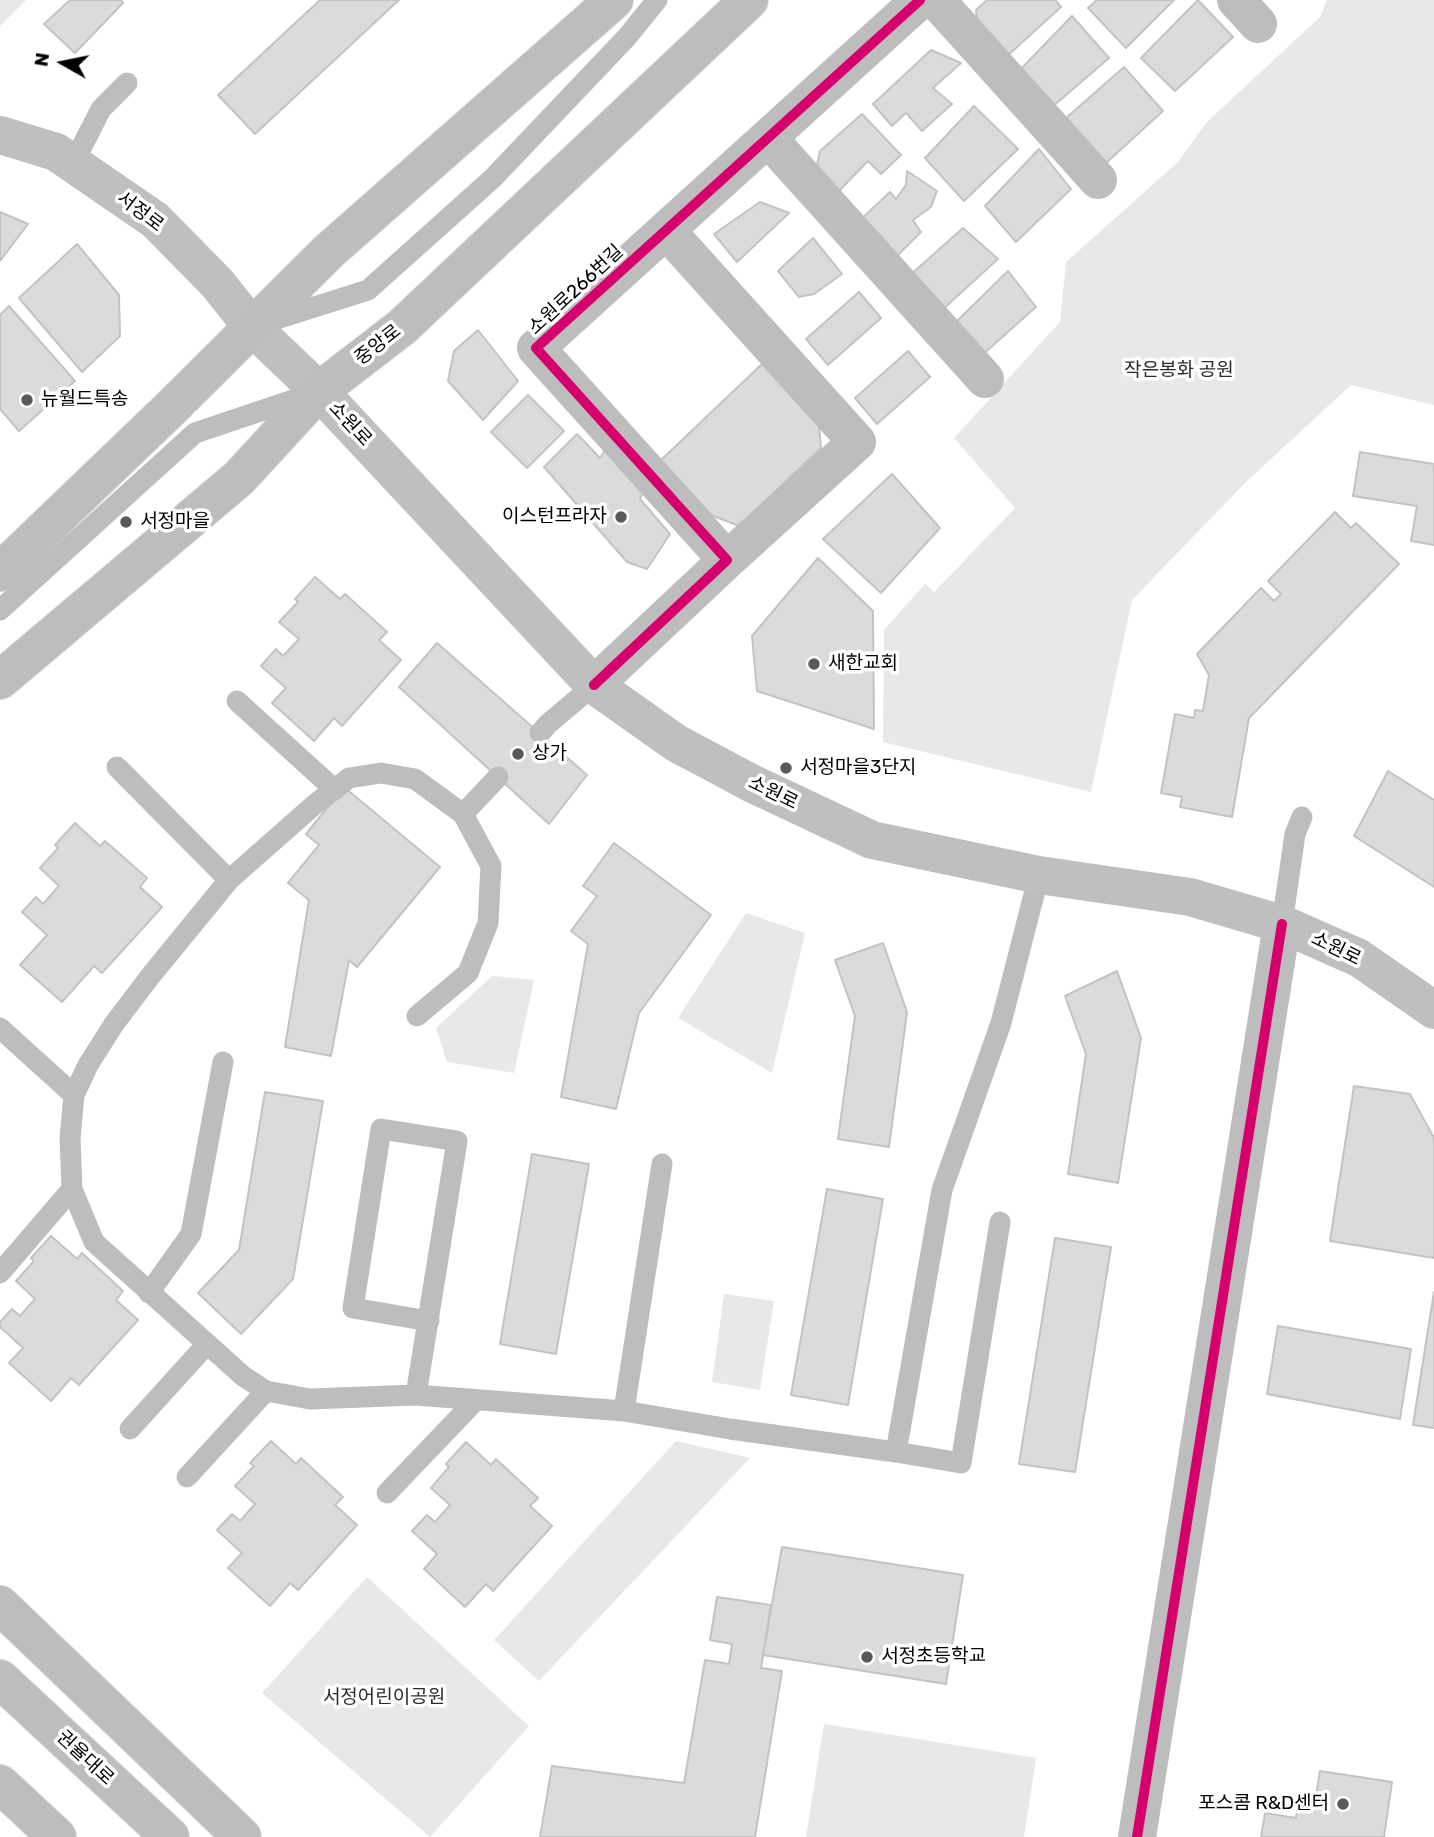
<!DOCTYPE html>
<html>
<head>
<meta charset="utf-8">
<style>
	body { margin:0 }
	#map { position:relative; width:1434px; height:1837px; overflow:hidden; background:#fff; font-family:Rubik,sans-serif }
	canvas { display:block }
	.north { position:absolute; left:28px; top:28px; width:70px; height:70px; -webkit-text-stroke:5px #fff; paint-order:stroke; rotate:279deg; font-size:19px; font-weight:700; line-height:28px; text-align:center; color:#000 }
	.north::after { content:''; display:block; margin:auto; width:24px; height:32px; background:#000; clip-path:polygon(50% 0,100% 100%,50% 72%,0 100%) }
</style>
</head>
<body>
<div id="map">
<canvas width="1434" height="1837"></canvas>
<div class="north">N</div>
</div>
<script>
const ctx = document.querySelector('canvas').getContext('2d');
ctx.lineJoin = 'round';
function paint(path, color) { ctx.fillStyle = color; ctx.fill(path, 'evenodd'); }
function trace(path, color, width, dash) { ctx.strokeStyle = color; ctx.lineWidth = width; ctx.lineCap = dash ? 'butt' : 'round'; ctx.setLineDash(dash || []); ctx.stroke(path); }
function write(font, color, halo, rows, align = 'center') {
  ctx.font = font + ' Rubik,"Noto Sans KR",sans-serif'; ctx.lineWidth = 7; ctx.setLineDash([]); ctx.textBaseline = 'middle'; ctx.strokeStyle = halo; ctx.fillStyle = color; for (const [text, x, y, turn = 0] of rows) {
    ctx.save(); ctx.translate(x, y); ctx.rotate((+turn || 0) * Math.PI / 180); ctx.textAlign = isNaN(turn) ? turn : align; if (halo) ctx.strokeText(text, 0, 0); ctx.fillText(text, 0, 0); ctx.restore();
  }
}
paint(new Path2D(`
	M0,0H26L0,26Z
	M1327,0H1434V405L1351,385L1246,482L1132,600L1091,792L883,742L884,630L925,584L934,592L1015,508L954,438L1060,322L1066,262L1178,162L1207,122L1320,17Z
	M746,913L805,933L772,1073L678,1018Z
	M492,976L534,980L514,1073L447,1062L436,1028Z
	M724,1294L774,1301L760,1390L712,1382Z
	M676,1441L750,1458L539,1681L494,1640Z
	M367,1577L529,1726L430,1837L262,1693Z
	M824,1724L1036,1758L1024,1837H806Z`), '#e8e8e8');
const building = new Path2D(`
	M70,0H121L123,3L75,53L44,24Z
	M320,0H399L255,134L218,95Z
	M987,0H1055L1061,7L1005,58L978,34L976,10Z
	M1097,0H1174L1126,48L1088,8Z
	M1198,0L1233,37L1175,91L1141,58Z
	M1072,16L1109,58L1051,108L1018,72Z
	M931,50L961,63L933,88L952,104L922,131L906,113L892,126L873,104Z
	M1124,67L1163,111L1106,163L1066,118Z
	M974,106L1018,149L964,201L925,158Z
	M862,114L901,155L881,174L868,161L835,195L816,170L820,151Z
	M1039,149L1071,189L1016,242L985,206Z
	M907,171L937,191L931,207L913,220L921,232L893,260L858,222L890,192L896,199L906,185Z
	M760,202L789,213L737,262L714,234Z
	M0,212L28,224L0,261Z
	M963,228L998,259L941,311L908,277Z
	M813,238L842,274L814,294L799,297L778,271Z
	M77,244L119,295L120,336L82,372L19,298Z
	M1008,271L1036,307L981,356L955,323Z
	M859,292L881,318L828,365L806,339Z
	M9,306L75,381L19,431L0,409V315Z
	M478,330L518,381L483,420L448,381L454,351Z
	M908,351L930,377L877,424L855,398Z
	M762,364L819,426L821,448L739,526L711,515L661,460Z
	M528,395L564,431L527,468L491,432Z
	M577,434L600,458L608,445L645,487L640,499L670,534L647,569L627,562L544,467Z
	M1360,452L1434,464V545L1411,541L1417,506L1353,496Z
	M892,474L940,528L881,593L823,539Z
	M1335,512L1351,528L1356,523L1399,564L1249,718L1232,817L1180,807L1182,797L1161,793L1175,714L1194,718L1195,710L1203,711L1209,675L1197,654L1261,588L1274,601L1281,594L1268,581Z
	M818,558L873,611L874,729L757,691L752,636Z
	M315,577L340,599L345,594L387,632L379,640L401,660L342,726L334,718L314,741L272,703L286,688L261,666L276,649L283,656L299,639L279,622L298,602L295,599Z
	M437,643L587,775L549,824L399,687Z
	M1388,771L1434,800V887L1354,836Z
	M344,787L440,867L357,967L349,960L331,1056L285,1047L309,900L288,883L319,845L306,834Z
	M75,823L100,846L105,841L147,878L140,887L162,907L102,973L94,966L62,1002L20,965L47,935L22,912L36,897L43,904L59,886L40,868L58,848L55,845Z
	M614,843L711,915L639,1013L616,1109L561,1097L588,944L571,931L597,896L583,886Z
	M883,943L907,1012L889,1147L838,1139L855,1016L835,960Z
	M1117,971L1141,1038L1118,1183L1068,1174L1086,1054L1065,996Z
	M1354,1086L1410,1094L1434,1138V1258L1330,1241Z
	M265,1092L323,1101L293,1279L241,1334L198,1293L239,1250Z
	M532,1154L589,1164L556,1354L500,1344Z
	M827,1189L883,1199L848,1405L791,1395Z
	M51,1236L77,1259L82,1253L123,1291L116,1300L138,1320L79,1385L71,1378L51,1401L9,1363L23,1348L0,1327V1322L12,1309L20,1316L35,1299L16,1281L34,1261L31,1258Z
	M1055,1238L1111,1247L1075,1472L1019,1464Z
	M1434,1292V1428L1413,1425Z
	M1278,1326L1411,1349L1400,1419L1267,1394Z
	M271,1441L296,1464L301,1458L343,1497L335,1505L357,1525L298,1590L290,1583L270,1606L228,1568L242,1553L217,1530L232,1514L240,1521L255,1504L235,1486L254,1466L250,1463Z
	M466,1442L491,1465L496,1459L538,1498L530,1506L552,1526L493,1591L486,1584L465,1607L424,1569L437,1554L412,1531L427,1515L435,1522L450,1505L431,1488L449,1467L446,1464Z
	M782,1547L963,1575L946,1684L763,1655Z
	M717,1597L771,1605L761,1668L782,1671L755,1837H540L552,1766L684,1783L705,1660L729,1664L732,1644L710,1640Z
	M1320,1771L1392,1782L1384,1837H1261L1265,1813L1296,1818L1299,1793L1316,1796Z`);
paint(building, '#dbdbdb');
trace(building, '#c3c3c3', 2);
const primary = new Path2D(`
	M0,572L172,407L329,251L614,0
	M0,680L239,478L319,391L402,327L749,0`);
const trunk = new Path2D(`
	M0,1605L242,1837
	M0,1679L170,1837
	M0,1784L57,1837`);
trace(primary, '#dbdbdb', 40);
trace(trunk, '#dbdbdb', 40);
trace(new Path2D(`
	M73,164L101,109L127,83
	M267,322L368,290L493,178L627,37L657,0
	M0,610L195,433L308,395
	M237,701L335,790
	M540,733L548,724L594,685
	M117,767L229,880
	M463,814L498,777
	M1282,924L1295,834L1302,817
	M417,1016L468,973L488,923L491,866L463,814L415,779L381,773L349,778L314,805L229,880L152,974L114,1024L88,1065L74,1095L70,1138L72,1189L94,1242L243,1376L266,1391L310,1399L416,1395L624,1411L730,1429L896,1452L942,1190L1001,1023L1039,875
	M0,1028L74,1095
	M0,1273L72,1189
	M149,1293L191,1234L223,1062
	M416,1395L457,1141L381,1129L353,1308L429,1321
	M624,1411L662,1164
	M130,1429L207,1344
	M896,1452L961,1463L1000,1222
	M187,1477L266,1391
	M387,1493L476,1400`), '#bdbdbd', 21);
trace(new Path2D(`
	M936,0L1098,180
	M1236,0L1258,24
	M768,138L985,379
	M666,230L857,442L727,560
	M594,685L727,560L536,348L920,0
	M1137,1837L1282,924`), '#bdbdbd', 38);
trace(new Path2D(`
	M0,135L56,152L155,220L217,283L252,327L319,391L594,685L676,743L751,783L872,840L1039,875L1190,897L1282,924L1359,958L1434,1010`), '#bfbfbf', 38);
trace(primary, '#bdbdbd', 38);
trace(trunk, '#bdbdbd', 38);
trace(new Path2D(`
	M594,685L727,560L536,348L920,0
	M1137,1837L1282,924`), '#d6006c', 10);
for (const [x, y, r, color] of [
	[27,400,7,"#595959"],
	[621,517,7,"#595959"],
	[126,522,7,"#595959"],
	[814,664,7,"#595959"],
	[518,754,7,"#595959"],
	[786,768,7,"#595959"],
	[867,1657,7,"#595959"],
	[1343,1804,7,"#595959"]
]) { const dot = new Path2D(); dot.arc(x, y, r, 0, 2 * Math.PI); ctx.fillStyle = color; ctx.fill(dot); trace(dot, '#fff', 2.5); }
write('19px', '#000', '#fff', [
	["서정로",140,212,37],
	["소원로266번길",576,290,-43],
	["중앙로",378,345,-38],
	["소원로",350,424,47],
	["소원로",773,793,26],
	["소원로",1336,949,26],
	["권율대로",85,1758,43]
]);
write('19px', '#2c2c2c', '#fff', [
	["작은봉화 공원",1179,371],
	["서정어린이공원",384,1698]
]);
write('19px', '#000', '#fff', [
	["뉴월드특송",41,400],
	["이스턴프라자",607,517,"right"],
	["서정마을",140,522],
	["새한교회",828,664],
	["상가",532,754],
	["서정마을3단지",800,768],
	["서정초등학교",881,1657],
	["포스콤 R&D센터",1329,1804,"right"]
], 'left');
</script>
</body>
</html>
